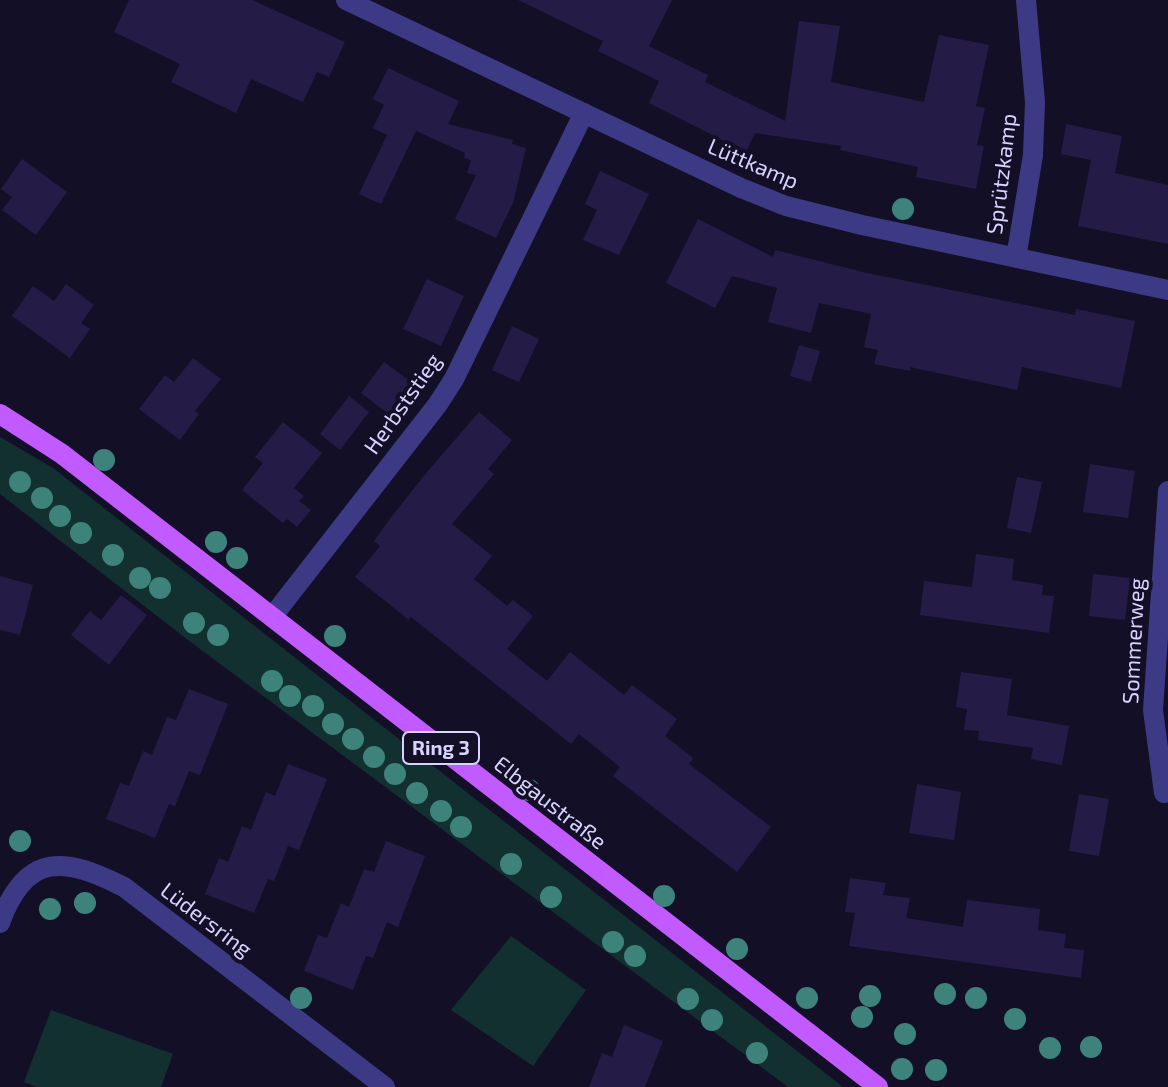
<!DOCTYPE html>
<html>
<head>
<meta charset="utf-8">
<style>
	body { margin:0 }
	canvas { display:block; background:#130f26 }
</style>
</head>
<body>
<canvas width="1168" height="1087"></canvas>
<script>
const ctx = document.querySelector('canvas').getContext('2d');
ctx.lineJoin = 'round';
function paint(path, color) { ctx.fillStyle = color; ctx.fill(path, 'evenodd'); }
function trace(path, color, width, dash) { ctx.strokeStyle = color; ctx.lineWidth = width; ctx.lineCap = dash ? 'butt' : 'round'; ctx.setLineDash(dash || []); ctx.stroke(path); }
function write(font, color, halo, rows, align = 'center') {
  ctx.font = font + ' "Exo 2",sans-serif'; ctx.lineWidth = 8; ctx.setLineDash([]); ctx.textBaseline = 'middle'; ctx.strokeStyle = halo; ctx.fillStyle = color; for (const [text, x, y, turn = 0] of rows) {
    ctx.save(); ctx.translate(x, y); ctx.rotate((+turn || 0) * Math.PI / 180); ctx.textAlign = isNaN(turn) ? turn : align; if (halo) ctx.strokeText(text, 0, 0); ctx.fillText(text, 0, 0); ctx.restore();
  }
}
paint(new Path2D(`
	M0,437L53,468L843,1087H788L188,640L0,494Z
	M511,936L586,990L533,1066L451,1010Z
	M51,1010L173,1054L161,1087H37L24,1082Z`), '#12302f');
paint(new Path2D(`
	M129,0H252L345,42L329,77L317,72L303,102L251,79L236,113L171,82L180,64L114,32Z
	M518,0H672L649,46L708,75L705,82L785,121L799,21L840,26L831,82L924,102L939,35L989,45L976,106L985,108L977,145L984,146L976,189L916,177L918,167L840,150L841,146L755,133L746,152L649,103L659,81L598,51L603,41Z
	M388,68L459,101L448,124L513,140L512,144L526,148L513,203L496,238L455,219L476,175L467,173L471,160L464,158L465,153L416,131L381,204L359,194L387,135L373,128L384,105L373,99Z
	M1066,124L1122,136L1115,173L1168,185V244L1078,226L1091,160L1061,154Z
	M22,159L67,192L36,235L2,210L12,197L1,189Z
	M600,171L649,194L619,255L583,240L597,210L585,204Z
	M698,219L773,257L775,250L867,273L1075,315L1076,309L1135,321L1121,388L1022,367L1017,390L910,367V371L874,364L878,350L864,347L871,314L819,303L811,333L768,322L777,288L732,276L715,308L666,283Z
	M427,279L464,296L441,346L403,329Z
	M66,284L94,305L81,323L90,329L70,358L12,316L33,286L54,301Z
	M512,326L539,339L519,382L492,370Z
	M799,345L820,351L811,382L790,376Z
	M193,358L221,379L195,411L199,414L180,440L139,409L165,375L174,382Z
	M384,362L418,387L394,418L361,393Z
	M349,396L369,412L340,450L320,434Z
	M479,412L512,440L488,469L494,474L452,524L492,556L474,579L507,606L513,600L533,616L507,649L547,681L570,652L624,695L632,685L677,719L665,736L693,758L689,764L771,827L737,872L613,776L620,767L579,734L571,744L411,617L409,620L355,577L380,546L374,541L392,516L427,472Z
	M283,422L322,453L294,488L304,496L299,501L311,510L297,527L287,519L283,523L242,490L263,463L255,457Z
	M1090,464L1135,471L1128,518L1083,512Z
	M1017,477L1042,482L1031,533L1007,528Z
	M976,554L1014,559L1012,580L1043,585L1042,595L1054,596L1049,633L920,615L924,581L972,587Z
	M1093,574L1130,578L1125,620L1089,616Z
	M0,576L33,585L20,635L0,630Z
	M121,595L147,615L109,665L71,635L90,611L101,620Z
	M961,672L1012,679L1007,715L1069,726L1062,765L1031,759L1033,748L978,740L979,731L964,730L967,709L956,707Z
	M189,689L228,704L200,775L189,771L175,806L169,804L155,838L106,819L120,783L129,786L143,751L152,755L167,717L176,720Z
	M288,764L327,779L299,850L288,846L274,881L268,879L254,913L205,894L219,858L228,862L242,826L251,830L266,792L275,796Z
	M917,784L961,792L954,840L909,833Z
	M1079,794L1109,799L1099,856L1069,851Z
	M386,841L425,856L398,927L387,922L373,958L366,956L353,990L304,971L318,935L327,938L341,903L349,907L364,869L374,872Z
	M850,878L886,883L883,895L910,898L906,918L963,927L967,900L1040,909L1038,930L1066,934L1064,948L1084,950L1081,978L849,946L855,913L845,912Z
	M624,1025L663,1041L645,1087H589L602,1053L612,1057Z`), '#241b47');
trace(new Path2D(`
	M346,0L741,188L786,206L862,225L1168,290
	M1016,258L1033,155L1035,102L1026,0
	M272,617L438,404L454,379L584,113
	M1164,793L1153,710L1168,491
	M0,923C26,851 65,857 124,887L385,1087`), '#3d3a85', 20);
trace(new Path2D(`
	M0,414L62,454L156,527L878,1087`), '#c25bff', 20);
ctx.fillStyle = '#3d827b';
for (const [x, y] of [
	[903,209],
	[104,460],
	[20,482],
	[42,498],
	[60,516],
	[81,533],
	[216,542],
	[113,555],
	[237,558],
	[140,578],
	[160,588],
	[194,623],
	[218,635],
	[335,636],
	[272,681],
	[290,696],
	[313,706],
	[333,724],
	[353,739],
	[374,757],
	[395,774],
	[529,790],
	[417,793],
	[441,811],
	[461,827],
	[20,841],
	[511,864],
	[664,896],
	[551,897],
	[85,903],
	[50,909],
	[613,942],
	[737,949],
	[635,956],
	[945,994],
	[870,996],
	[301,998],
	[807,998],
	[976,998],
	[688,999],
	[862,1017],
	[1015,1019],
	[712,1020],
	[905,1034],
	[1091,1047],
	[1050,1048],
	[757,1053],
	[902,1069],
	[936,1070]
]) { ctx.beginPath(); ctx.arc(x, y, 11, 0, 2 * Math.PI); ctx.fill(); }
for (const [x, y, w] of [
	[441,748,76]
]) { const box = new Path2D(); box.roundRect(x - w / 2, y - 16, w, 32, 6); ctx.fillStyle = '#130f26'; ctx.fill(box); trace(box, '#d9d4ff', 2); }
write('bold 20px', '#d9d4ff', null, [
	["Ring 3",441,748]
]);
write('22px', '#d9d4ff', '#130f26', [
	["Lüttkamp",753,164,23],
	["Sprützkamp",1002,174,-83],
	["Herbststieg",403,404,-55],
	["Sommerweg",1134,641,-87],
	["Elbgaustraße",550,803,38],
	["Lüdersring",206,920,37]
]);
</script>
</body>
</html>
